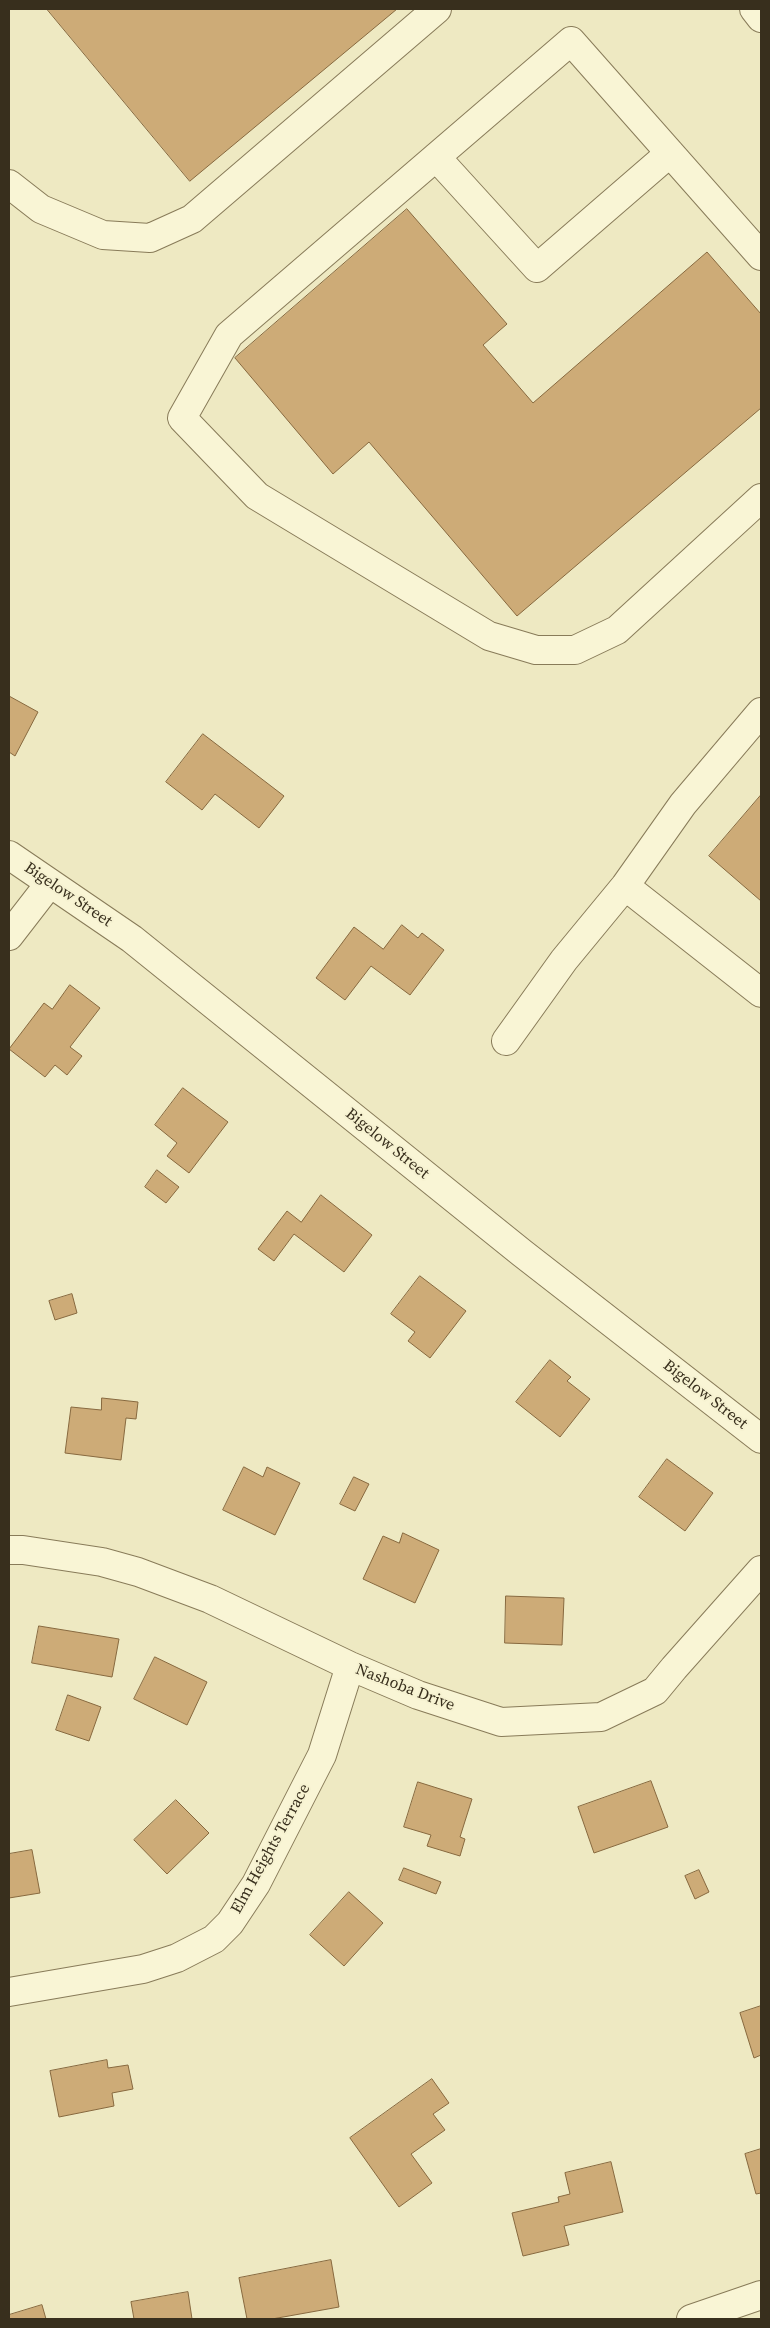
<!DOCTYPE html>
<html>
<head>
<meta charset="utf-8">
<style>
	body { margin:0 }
	#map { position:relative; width:770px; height:2328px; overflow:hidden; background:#eee9c2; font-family:"Source Serif 4",serif }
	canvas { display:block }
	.frame { position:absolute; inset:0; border:10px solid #382f1d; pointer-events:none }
</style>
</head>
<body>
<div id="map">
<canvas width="770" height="2328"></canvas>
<div class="frame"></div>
</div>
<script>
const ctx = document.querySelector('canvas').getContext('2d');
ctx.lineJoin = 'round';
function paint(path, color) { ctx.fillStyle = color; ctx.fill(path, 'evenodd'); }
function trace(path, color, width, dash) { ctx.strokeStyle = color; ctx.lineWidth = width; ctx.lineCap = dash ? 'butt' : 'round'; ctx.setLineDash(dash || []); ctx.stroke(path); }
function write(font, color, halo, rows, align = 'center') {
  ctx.font = font + ' "Source Serif 4",serif'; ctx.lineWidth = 4; ctx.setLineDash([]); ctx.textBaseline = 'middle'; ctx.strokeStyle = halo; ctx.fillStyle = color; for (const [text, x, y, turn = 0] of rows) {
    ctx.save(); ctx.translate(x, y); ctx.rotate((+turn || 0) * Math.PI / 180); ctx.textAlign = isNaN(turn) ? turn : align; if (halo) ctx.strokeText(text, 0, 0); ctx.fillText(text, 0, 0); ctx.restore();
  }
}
const building = new Path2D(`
	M47,9H397L190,181Z
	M407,209L507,324L483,345L533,403L707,252L761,314V408L517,616L369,442L333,474L235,358Z
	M9,696L38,712L15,756L9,752Z
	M203,734L284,796L259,828L215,794L202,810L166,782Z
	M761,795V901L709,856Z
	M402,925L418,938L422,933L444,950L410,995L371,966L345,1000L316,978L354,927L383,949Z
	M70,985L100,1008L70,1047L82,1056L67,1075L55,1065L45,1077L9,1049L44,1003L52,1009Z
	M183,1088L228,1122L189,1173L167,1156L177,1143L155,1125Z
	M157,1170L179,1187L166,1203L145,1187Z
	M321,1195L372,1235L344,1272L294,1234L274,1261L258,1249L287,1211L301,1222Z
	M420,1276L466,1311L430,1358L408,1341L415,1332L391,1314Z
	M72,1294L77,1313L55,1320L49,1301Z
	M550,1360L571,1377L567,1381L590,1399L560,1437L516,1402Z
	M102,1398L138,1402L136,1419L126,1418L121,1460L65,1453L71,1407L101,1410Z
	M667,1459L713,1493L685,1531L639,1497Z
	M244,1467L263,1477L267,1467L300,1483L275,1535L223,1510Z
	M354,1477L369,1484L355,1511L340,1504Z
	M403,1533L439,1550L415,1603L363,1579L383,1536L399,1543Z
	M506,1596L564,1598L562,1645L505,1643Z
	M39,1626L119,1639L112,1677L32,1663Z
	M155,1657L207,1682L187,1725L134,1699Z
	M68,1695L101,1707L89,1741L56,1730Z
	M651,1781L668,1827L594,1853L578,1807Z
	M418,1782L472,1799L460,1837L465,1839L460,1856L427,1846L431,1835L404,1827Z
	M176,1800L209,1833L167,1874L134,1840Z
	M32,1850L40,1893L9,1898V1854Z
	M404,1868L441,1882L436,1894L399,1880Z
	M699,1870L709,1892L695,1899L685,1876Z
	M349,1892L383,1923L344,1966L310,1935Z
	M761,2006V2055L754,2058L740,2013Z
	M107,2060L108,2068L128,2065L133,2089L112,2093L114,2106L59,2117L50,2071Z
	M432,2079L449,2103L433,2114L445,2130L411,2154L432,2183L399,2207L350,2138Z
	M761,2149V2193L756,2194L745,2154Z
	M611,2162L623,2212L564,2226L569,2245L523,2256L512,2213L559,2202L558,2197L570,2194L565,2173Z
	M331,2260L339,2307L272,2319H247L239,2278Z
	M188,2292L192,2319H134L131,2302Z
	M42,2305L46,2319H9V2315Z`);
paint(building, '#cdab77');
trace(building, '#87693f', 1);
const minor = new Path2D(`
	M754,9L761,18
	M436,157L537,268L670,153
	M9,184L41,209L103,235L150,238L192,219L437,9
	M761,256L571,41L229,335L182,418L257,496L489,636L536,650H575L617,630L761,498
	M9,855L132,939L522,1253L761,1439
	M625,886L761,993
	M9,936L50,883
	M506,1041L564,960L625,886L683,804L761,712
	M9,1550H23L102,1562L138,1572L210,1599L350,1666L418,1695L501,1722L601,1717L655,1691L674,1668L761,1570
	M9,1992L143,1969L177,1958L214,1939L230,1923L256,1884L322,1755L350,1666
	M691,2319L761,2295`);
trace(minor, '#887b59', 30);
trace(minor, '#f9f5d5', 28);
write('16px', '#382f1d', '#f6f2d1', [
	["Bigelow Street",68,895,34],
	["Bigelow Street",387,1144,39],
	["Bigelow Street",705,1395,38],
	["Nashoba Drive",405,1688,21],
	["Elm Heights Terrace",271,1849,-61]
]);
</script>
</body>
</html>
